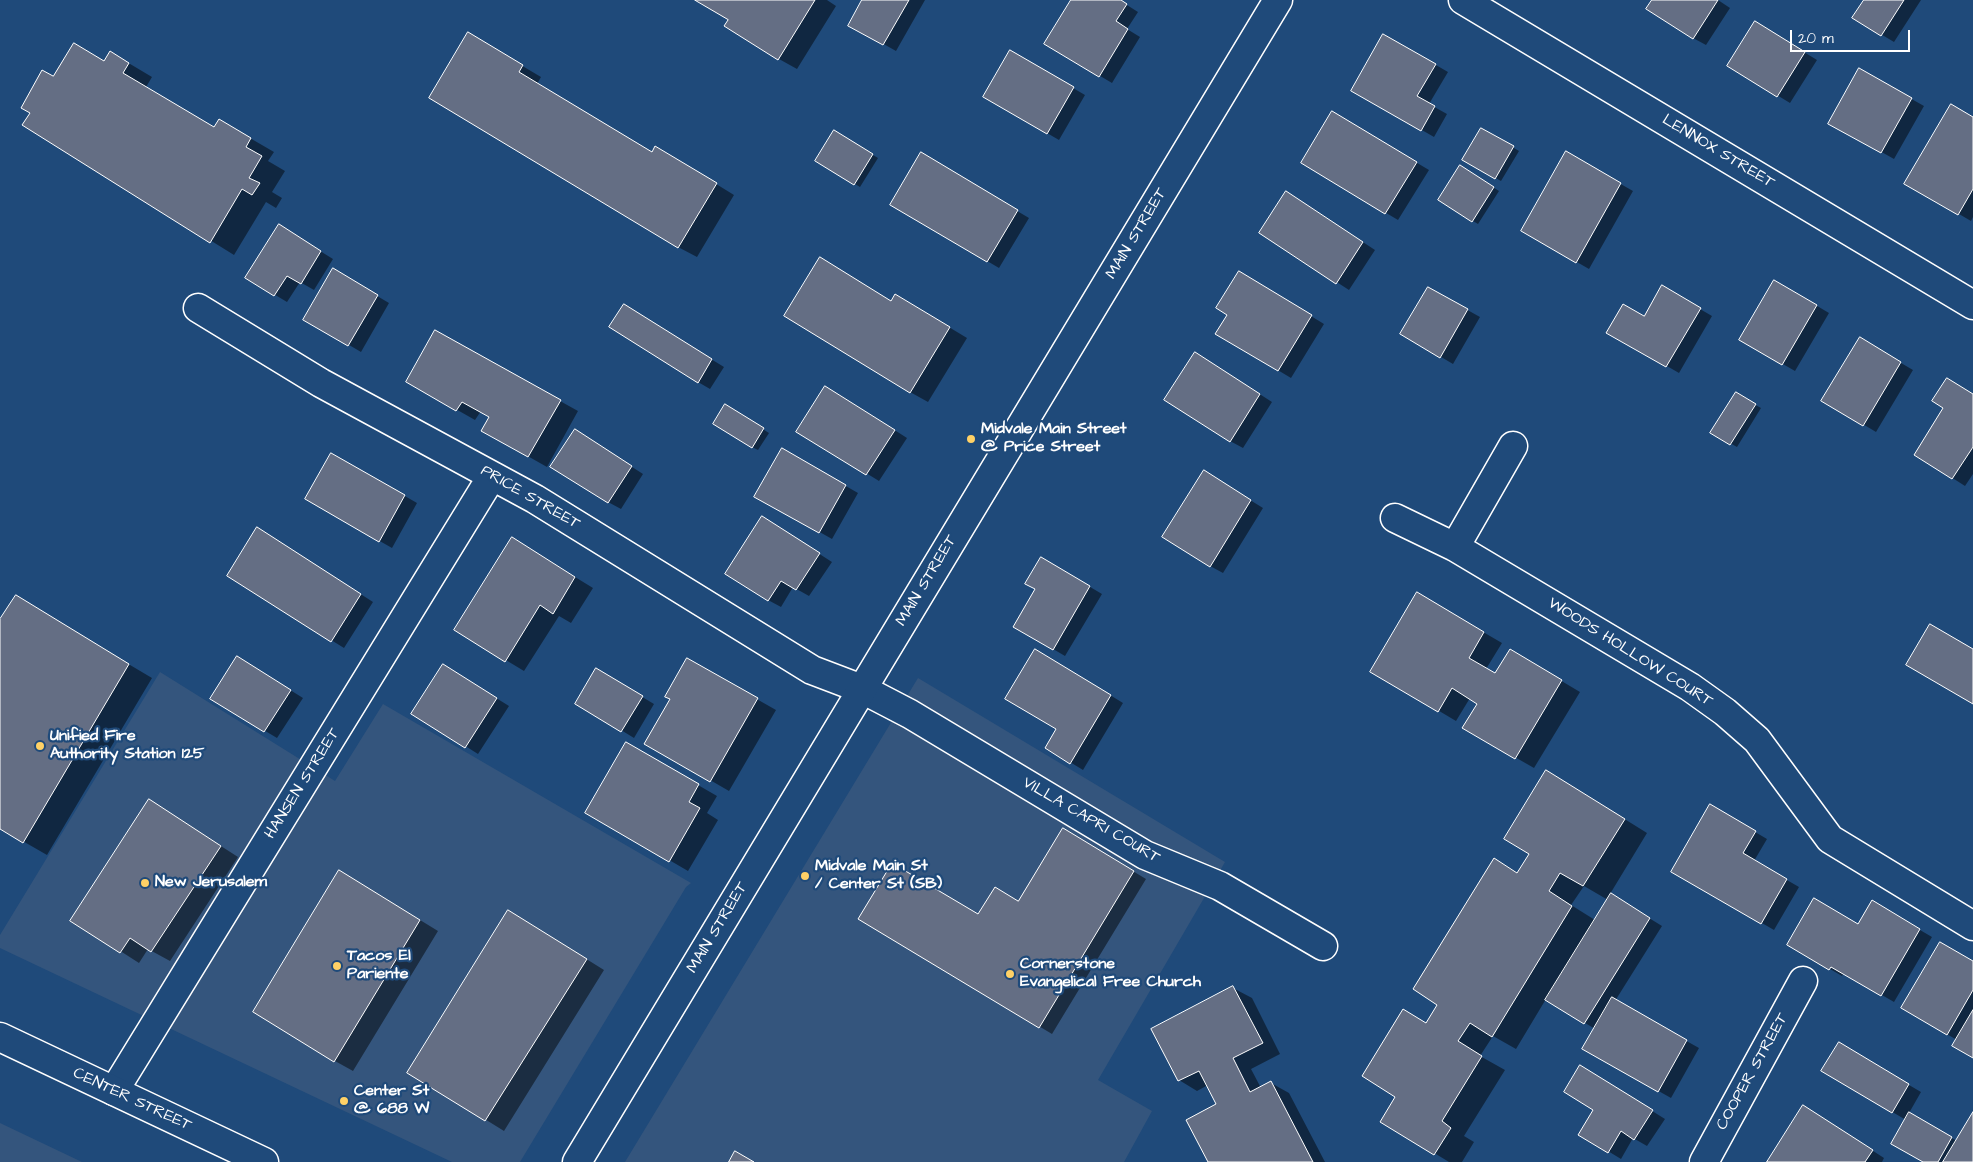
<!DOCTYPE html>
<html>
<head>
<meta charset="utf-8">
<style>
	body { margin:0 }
	#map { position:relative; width:1973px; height:1162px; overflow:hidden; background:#1f4a7a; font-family:"Architects Daughter",sans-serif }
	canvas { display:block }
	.scale { position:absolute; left:1790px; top:30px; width:120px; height:22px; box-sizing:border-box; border:2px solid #fff; border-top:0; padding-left:6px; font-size:15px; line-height:18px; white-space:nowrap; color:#fff; -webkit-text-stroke:4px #1f4a7a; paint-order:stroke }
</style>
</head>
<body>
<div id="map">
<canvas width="1973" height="1162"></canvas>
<div class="scale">20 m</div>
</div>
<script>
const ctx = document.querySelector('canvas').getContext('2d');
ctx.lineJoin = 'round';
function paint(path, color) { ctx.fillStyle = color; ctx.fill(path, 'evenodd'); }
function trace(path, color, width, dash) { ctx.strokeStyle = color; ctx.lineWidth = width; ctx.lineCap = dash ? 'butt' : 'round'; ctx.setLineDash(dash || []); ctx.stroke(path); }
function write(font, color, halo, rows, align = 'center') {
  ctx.font = font + ' "Architects Daughter",sans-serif'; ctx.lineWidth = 4.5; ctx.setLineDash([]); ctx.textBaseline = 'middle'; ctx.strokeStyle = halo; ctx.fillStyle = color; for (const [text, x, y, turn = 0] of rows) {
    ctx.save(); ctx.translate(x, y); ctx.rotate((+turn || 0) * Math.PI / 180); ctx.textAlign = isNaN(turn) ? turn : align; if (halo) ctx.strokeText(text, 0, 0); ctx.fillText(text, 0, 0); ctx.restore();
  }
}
paint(new Path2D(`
	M160,672L335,781L383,704L691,883L686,887L520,1162H452L0,948V935Z
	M918,678L1225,862L1098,1080L1152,1111L1124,1162H625Z
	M0,1123L82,1162H0Z`), '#34557d');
paint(new Path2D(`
	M698,0H827L836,6L797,69L779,59L730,20Z
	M864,0H925L896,51L850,25Z
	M1072,0H1119L1138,12L1127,29L1140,37L1112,83L1046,44Z
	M1653,0H1718L1730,8L1706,45L1693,38Z
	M1865,0H1921L1894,42L1854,18Z
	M1768,30L1817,60L1790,103L1729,66Z
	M1384,35L1448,72L1429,104L1447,114L1434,137L1352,90Z
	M487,45L541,77L537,84L652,153L674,158L734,195L697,257L678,247Z
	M110,52L152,77L146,87L214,129L243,134L274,152L268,161L285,171L272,192L282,198L276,208L266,202L234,255L23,124L54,78L104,62Z
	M1011,52L1085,95L1059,140L985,97Z
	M1860,70L1924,106L1894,159L1830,123Z
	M1973,118V217L1971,221L1906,183Z
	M1345,120L1429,170L1398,220L1302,163Z
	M1482,129L1519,151L1501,181L1464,160Z
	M835,132L878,158L860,187L817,161Z
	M1566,153L1633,191L1589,269L1523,231Z
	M921,154L1029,218L999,268L891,204Z
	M1466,170L1499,191L1478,224L1473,221Z
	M1299,200L1375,250L1349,290L1261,233Z
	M291,233L333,259L314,290L300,282L287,302L247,278Z
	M333,270L389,303L361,352L305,319Z
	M1252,280L1324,324L1291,378L1216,333Z
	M1775,281L1829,313L1795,371L1741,340Z
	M1662,287L1712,316L1679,373L1608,332L1645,318Z
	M1428,288L1480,317L1453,364L1402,334Z
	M892,302L914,306L967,338L928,402L910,392Z
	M636,313L724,367L710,389L698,382Z
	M1860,339L1913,370L1876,432L1823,400Z
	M1208,361L1272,402L1243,448L1230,441Z
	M408,382L560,401L578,411L547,467L501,441L490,417L481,411L475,420Z
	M838,394L907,438L879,481L798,431Z
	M1736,394L1761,408L1737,447L1712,433Z
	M1973,395V474L1965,486L1915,454Z
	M726,406L769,433L758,450L752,447Z
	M587,438L643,474L621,509L608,502Z
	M783,450L858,493L832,539L756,496Z
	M332,454L417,503L392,548L306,499Z
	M1216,479L1263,508L1223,573L1210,566Z
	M774,525L832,562L809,596L793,587L781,607L768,600Z
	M270,536L373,602L344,648L228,576Z
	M531,550L593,588L571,623L559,616L524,671L456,630Z
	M1041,558L1102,594L1065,656L1014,626L1036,589Z
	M1418,594L1502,643L1486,669L1495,675L1528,661L1580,692L1534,768L1464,728L1479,703L1470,698L1456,721L1372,671Z
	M39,611L152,678L47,855L0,828V620Z
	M1048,657L1123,703L1083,770L1047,748L1058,729Z
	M688,660L776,710L729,791L646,743L671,699Z
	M250,665L303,698L277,738L212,699Z
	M597,670L654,704L634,738L577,703Z
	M456,673L509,706L478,754L413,713Z
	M627,744L717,796L707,813L718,820L688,871L587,812Z
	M1570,785L1647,833L1610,894L1662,926L1615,1001L1699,1048L1671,1098L1584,1049L1595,1029L1546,999L1516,1049L1493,1036L1480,1056L1505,1070L1464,1136L1474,1142L1462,1162H1449L1382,1121L1397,1097L1427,1024L1439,1004L1494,859L1518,873ZM1584,886L1608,900L1595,920L1571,905Z
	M1711,806L1767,839L1754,861L1799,887L1774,930L1672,871Z
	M168,812L238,857L170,961L148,949L139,963L72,920Z
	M1063,829L1146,879L1052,1034L860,919L979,916L1019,903Z
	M358,882L438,931L353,1071L335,1061Z
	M1872,902L1932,937L1894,1002L1844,973L1842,976L1789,945L1858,925Z
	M527,922L604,970L504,1131L409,1072Z
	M1973,963V1057L1957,1040L1902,1008Z
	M1233,988L1252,998L1280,1054L1251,1069L1261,1088L1271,1083L1289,1093L1325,1162H1209L1218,1105L1208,1085L1197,1091L1179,1080Z
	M1839,1044L1921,1092L1909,1113L1957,1141L1973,1114V1162H1925L1906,1120L1823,1071Z
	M1593,1074L1665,1119L1647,1146L1633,1138L1621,1159L1580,1134L1595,1110Z
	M1816,1114L1884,1158L1882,1162H1768Z`), '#0007');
const building = new Path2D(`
	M695,0H815L778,60L724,26L728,20Z
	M862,0H909L883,45L848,26Z
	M1071,0H1121L1127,4L1116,21L1128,29L1099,77L1044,44Z
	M1652,0H1718L1693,39L1646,9Z
	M1864,0H1904L1881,36L1852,18Z
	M1755,21L1805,52L1777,97L1727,66Z
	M468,32L523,65L519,72L652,152L655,146L717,183L678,248L429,98Z
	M1383,34L1436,64L1417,96L1435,106L1421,131L1351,91Z
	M74,43L104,61L110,51L129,63L123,73L214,127L219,119L251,138L246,147L262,156L249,178L260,183L252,195L242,189L210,243L22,125L30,113L21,108L42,70L53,76Z
	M1010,50L1074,87L1047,134L983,97Z
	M1859,68L1912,98L1881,153L1828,124Z
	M1951,104L1973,117V189L1958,215L1904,184Z
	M1332,111L1417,162L1385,214L1301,163Z
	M1481,128L1514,146L1495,179L1462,160Z
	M834,130L873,154L854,185L815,161Z
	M1566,151L1621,183L1576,263L1521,231Z
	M921,152L1018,210L987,262L890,205Z
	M1460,165L1494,187L1472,222L1438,200Z
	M1286,191L1363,242L1336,284L1259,233Z
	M279,224L321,251L301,284L287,276L274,296L245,278Z
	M820,257L891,301L895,294L950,327L910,393L784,316Z
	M333,268L378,295L348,346L303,320Z
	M1239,271L1312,315L1278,371L1215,334L1227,315L1216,308Z
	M1774,280L1817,305L1782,365L1739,340Z
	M1662,285L1701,308L1666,367L1606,333L1623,304L1644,316Z
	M1428,287L1468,309L1440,358L1400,334Z
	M624,304L712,359L698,383L609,327Z
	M435,330L561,400L528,457L481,431L489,417L462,402L456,411L406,382Z
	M1860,337L1901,362L1863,426L1821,401Z
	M1195,352L1260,394L1230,442L1164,400Z
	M1947,378L1973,394V447L1952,479L1914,455L1943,408L1932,401Z
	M825,386L895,430L866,475L796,432Z
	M1736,392L1756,404L1730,445L1710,433Z
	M725,404L764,428L752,448L713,424Z
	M575,429L632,466L608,503L550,467Z
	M782,448L846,485L819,533L754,497Z
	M331,453L405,495L379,542L305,499Z
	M1204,470L1251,500L1210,567L1162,537Z
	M762,516L820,553L796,590L781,581L768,601L725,574Z
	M257,527L361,594L331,642L227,576Z
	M512,537L575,577L553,614L540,605L505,662L454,630Z
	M1041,557L1090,586L1053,650L1013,627L1035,589L1025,584Z
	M1417,592L1484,632L1469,658L1495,673L1510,649L1562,680L1515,759L1462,728L1477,704L1452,688L1438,712L1370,672Z
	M16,595L129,664L23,843L0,829V619Z
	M1930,624L1973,649V704L1906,665Z
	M1035,649L1111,695L1070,764L1045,748L1056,729L1005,699Z
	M237,656L291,690L264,732L210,699Z
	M687,658L758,698L710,782L644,744L670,699L665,697Z
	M443,664L497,698L465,748L411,714Z
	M596,668L643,696L621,732L575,704Z
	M626,742L699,784L689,802L700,808L669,862L585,813Z
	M1546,770L1625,819L1583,886L1560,873L1549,891L1572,906L1492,1037L1470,1023L1458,1041L1482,1056L1442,1121L1451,1128L1434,1155L1380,1122L1395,1097L1362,1076L1403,1009L1426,1023L1437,1005L1413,989L1494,858L1517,873L1529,854L1504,839Z
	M149,799L221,846L151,952L130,938L120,953L70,921Z
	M1710,804L1756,831L1743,853L1787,879L1761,924L1671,872Z
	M1063,828L1134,871L1039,1028L858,919L892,863L978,914L995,887L1018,901Z
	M339,870L420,920L334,1062L253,1012Z
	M1611,893L1650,918L1584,1024L1545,1000Z
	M1814,898L1858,924L1872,900L1920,929L1881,996L1831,967L1829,970L1787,945Z
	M508,910L587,959L485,1121L407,1073Z
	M1940,942L1973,961V990L1947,1035L1901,1008Z
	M1233,986L1263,1043L1233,1058L1250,1092L1271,1081L1313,1162H1208L1186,1120L1216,1104L1199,1071L1178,1081L1151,1029Z
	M1612,997L1687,1040L1658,1092L1582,1049Z
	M1973,1010V1058L1952,1046Z
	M1839,1042L1909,1084L1892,1113L1821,1071Z
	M1580,1065L1653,1110L1634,1140L1621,1131L1608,1153L1578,1135L1593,1110L1564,1092Z
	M1803,1105L1873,1150L1865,1162H1767Z
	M1909,1112L1952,1137L1938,1162H1923L1891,1144Z
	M1973,1112V1162H1943Z
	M735,1151L754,1162H729Z`);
paint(building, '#646e84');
trace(building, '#fff', 1);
const minor = new Path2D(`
	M1463,0L1973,305
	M198,308L321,383L535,499L812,670L862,689L910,714L1145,855L1220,886L1323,946
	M1395,518L1455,547L1690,687L1725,712L1757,740L1830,839L1973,926
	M1455,547L1513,446
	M114,1091L492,476
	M1704,1162L1803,981`);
const tertiary = new Path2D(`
	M577,1162L1278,0`);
const secondary = new Path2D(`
	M0,1037L264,1162`);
trace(minor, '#fff', 31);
trace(tertiary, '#fff', 31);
trace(secondary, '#fff', 31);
trace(minor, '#1f4a7a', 28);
trace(tertiary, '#1f4a7a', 28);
trace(secondary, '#1f4a7a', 28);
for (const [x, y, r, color] of [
	[971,439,5,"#ffd166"],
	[40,746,5,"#ffd166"],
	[805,876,5,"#ffd166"],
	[145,883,5,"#ffd166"],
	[337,966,5,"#ffd166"],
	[1010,974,5,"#ffd166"],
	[344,1101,5,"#ffd166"]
]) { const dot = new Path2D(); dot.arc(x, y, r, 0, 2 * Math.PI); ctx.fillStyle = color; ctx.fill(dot); trace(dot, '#1f4a7a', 2); }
write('16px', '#fff', '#1f4a7a', [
	["LENNOX STREET",1718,152,31],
	["MAIN STREET",1137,234,-59],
	["PRICE STREET",530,498,30],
	["MAIN STREET",927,581,-59],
	["WOODS HOLLOW COURT",1630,653,32],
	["HANSEN STREET",303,784,-58],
	["VILLA CAPRI COURT",1091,821,30],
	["MAIN STREET",718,928,-59],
	["COOPER STREET",1753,1072,-61],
	["CENTER STREET",132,1100,25]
]);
write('bold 16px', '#fff', '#1f4a7a', [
	["Midvale Main Street",981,430],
	["@ Price Street",981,448],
	["Unified Fire",50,737],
	["Authority Station 125",50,755],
	["Midvale Main St",815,867],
	["/ Center St (SB)",815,885],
	["New Jerusalem",155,883],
	["Tacos El",347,957],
	["Pariente",347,975],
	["Cornerstone",1020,965],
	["Evangelical Free Church",1020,983],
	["Center St",354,1092],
	["@ 688 W",354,1110]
], 'left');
</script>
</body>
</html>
